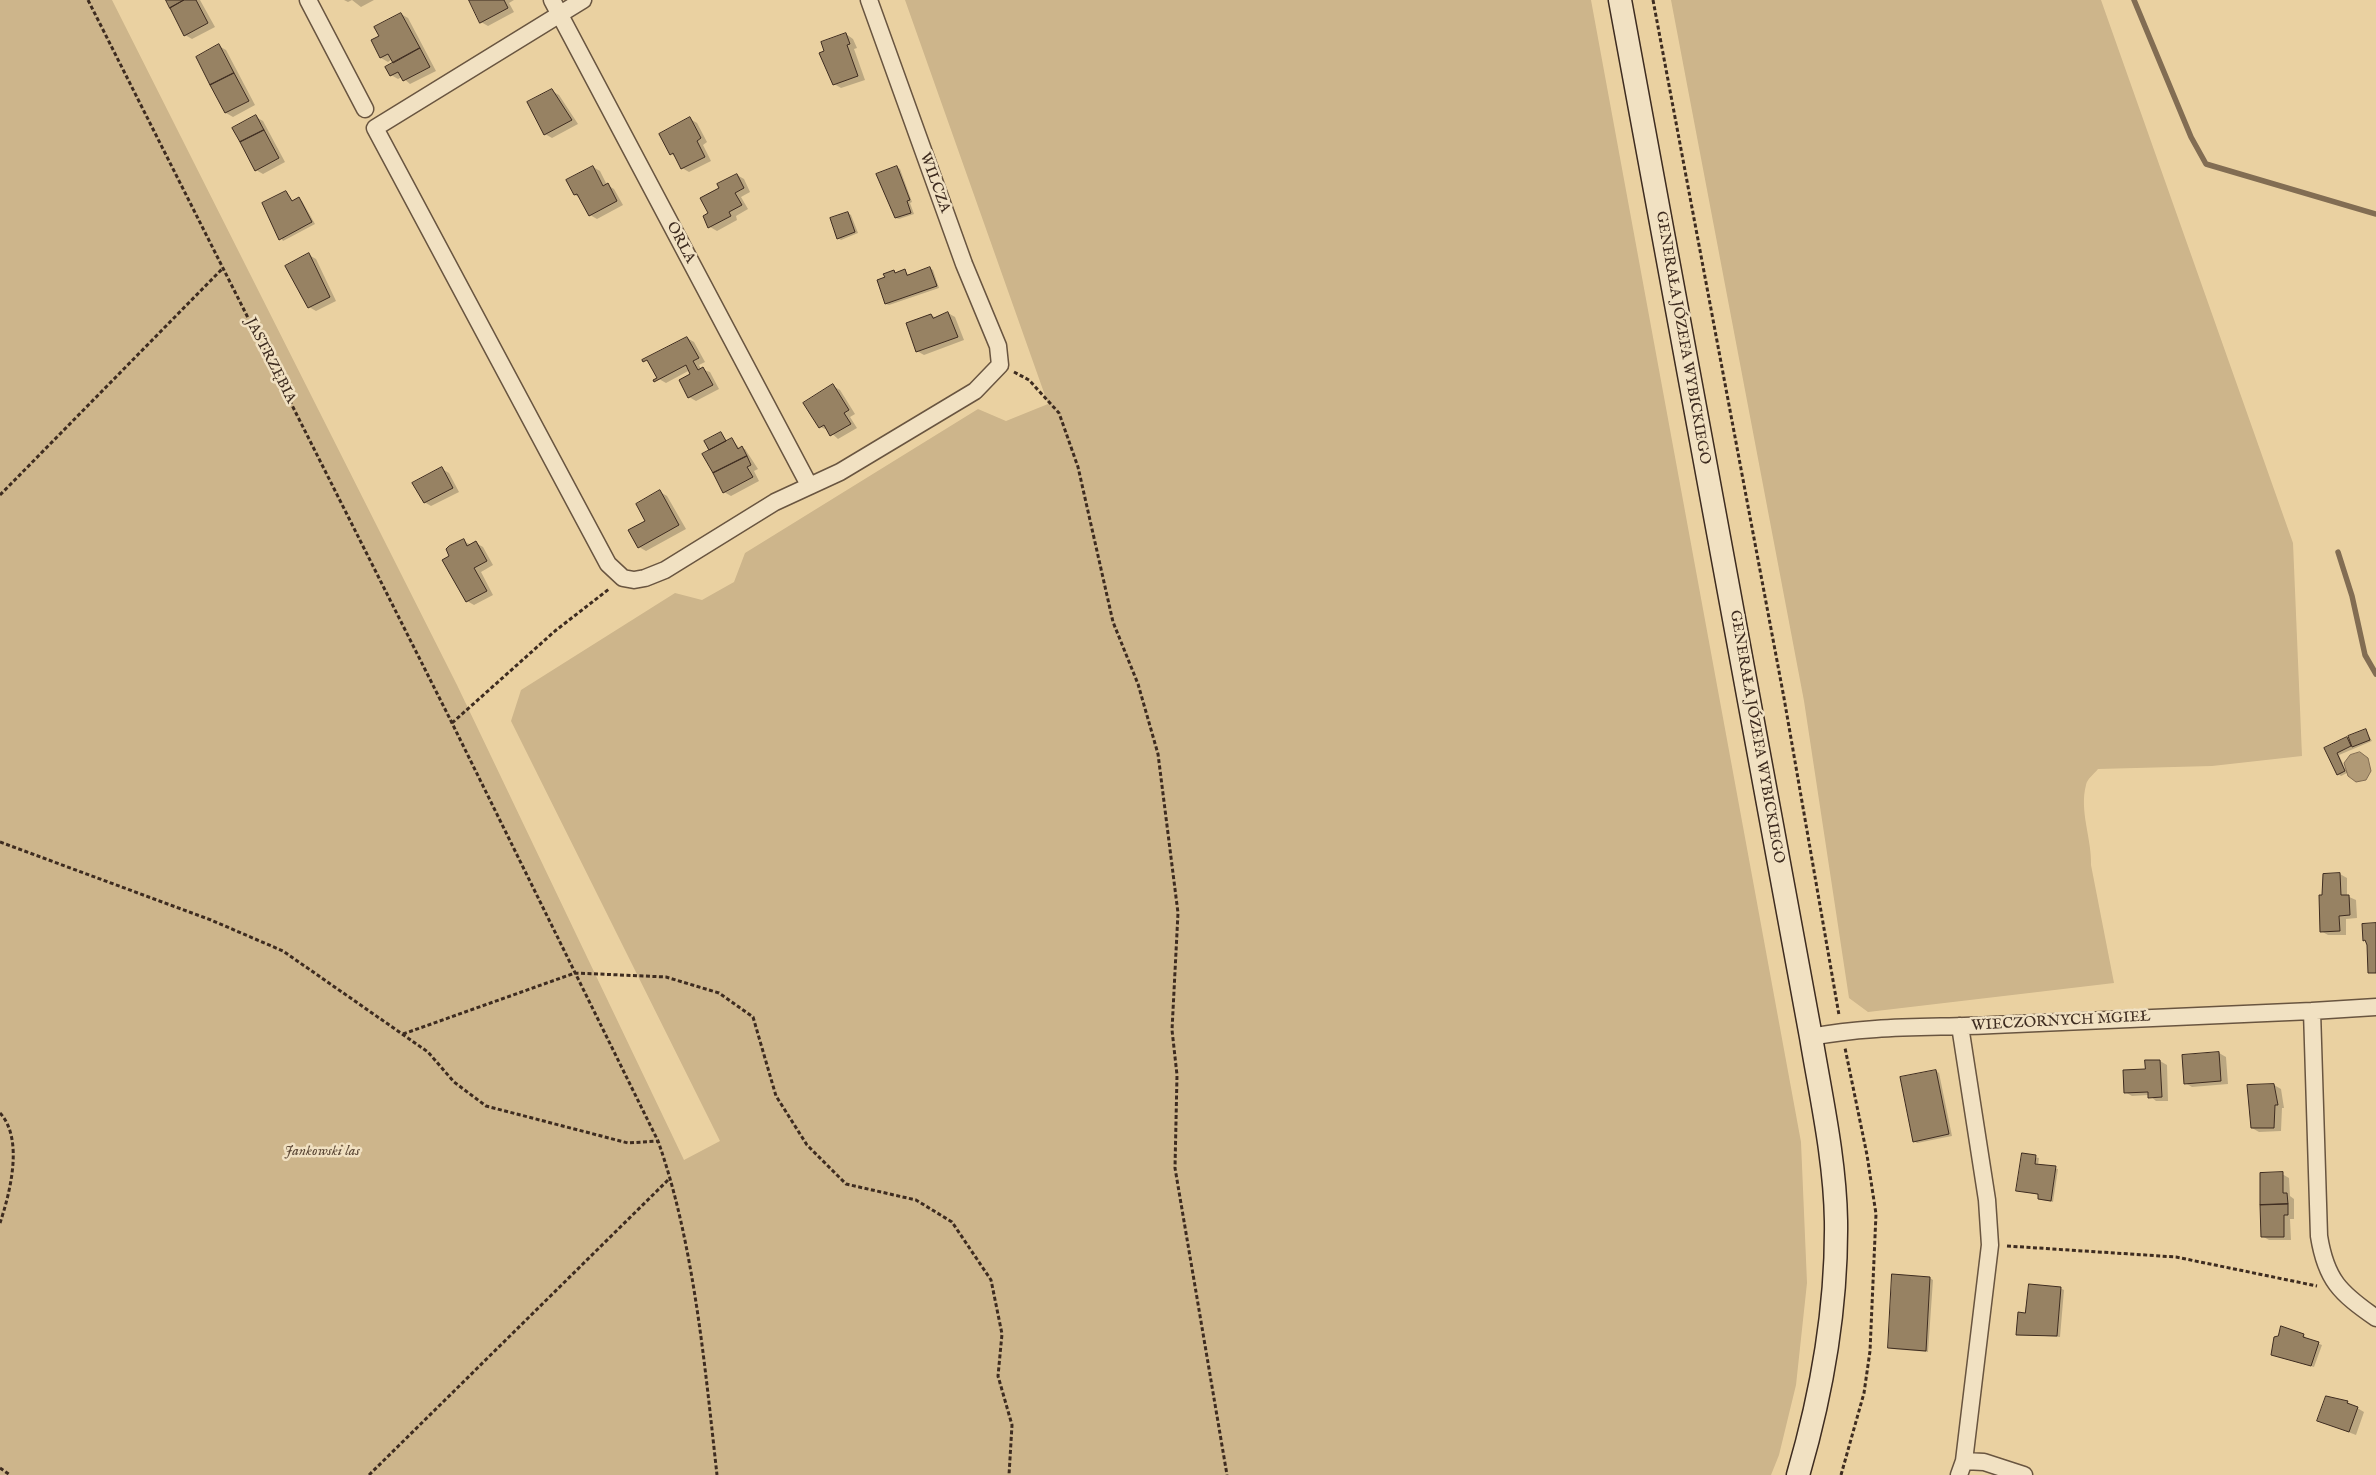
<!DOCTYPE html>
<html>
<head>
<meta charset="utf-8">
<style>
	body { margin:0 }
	canvas { display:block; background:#ead1a1 }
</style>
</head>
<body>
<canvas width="2376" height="1475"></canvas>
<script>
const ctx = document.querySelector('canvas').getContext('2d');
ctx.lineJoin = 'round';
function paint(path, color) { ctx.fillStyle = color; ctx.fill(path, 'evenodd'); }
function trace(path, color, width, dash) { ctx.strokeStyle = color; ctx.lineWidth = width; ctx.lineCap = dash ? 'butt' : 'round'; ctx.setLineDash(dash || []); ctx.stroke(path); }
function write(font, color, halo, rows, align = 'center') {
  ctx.font = font + ' "IM FELL English",serif'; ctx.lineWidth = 5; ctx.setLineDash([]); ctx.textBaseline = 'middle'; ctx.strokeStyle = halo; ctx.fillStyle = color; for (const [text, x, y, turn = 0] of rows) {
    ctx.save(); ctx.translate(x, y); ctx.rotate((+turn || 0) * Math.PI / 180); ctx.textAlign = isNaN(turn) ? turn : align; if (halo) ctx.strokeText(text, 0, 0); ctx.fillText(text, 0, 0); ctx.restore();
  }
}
paint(new Path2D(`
	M0,0H112L457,685L684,1160L720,1141L511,721L521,690L675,593L702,600L734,582L745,553L978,409L1006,421L1048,404L905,0H1591L1801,1142L1807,1283L1796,1385L1779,1455L1771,1475H0Z
	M1671,0H2101L2293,543L2302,756L2212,766L2098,769C2094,774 2087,779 2086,785C2079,811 2092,839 2091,865L2114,983L1868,1012L1849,998L1804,701Z`), '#cdb58b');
const water = new Path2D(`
	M2360,752L2368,758L2371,771L2366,780L2356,782L2348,776L2344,763L2350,755Z`);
paint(water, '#b09975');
trace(water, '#826d53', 1);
paint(new Path2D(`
	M167,0H200L215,27L192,39L185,35Z
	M344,0H374L361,7L352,0L348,2Z
	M470,0H514L509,3L514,12L488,26L481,22Z
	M401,14L408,18L436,71L410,84L402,77L398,79L391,75L394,63L392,59L388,62L381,58L373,41L381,36Z
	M846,34L853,39L857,48L854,49L865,80L841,88L834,84Z
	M219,46L226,50L255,105L233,117L226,113L197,57Z
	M552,91L559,95L578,124L552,138L545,134Z
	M256,117L263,121L285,162L263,174L256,170Z
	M690,119L697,123L707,142L703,145L711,161L689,172L682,168L676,157L671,154Z
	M593,167L600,171L607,185L614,189L623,205L597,219L590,215L581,198L575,195Z
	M897,167L900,169L912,202L910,203L914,214L899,219L896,218Z
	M737,175L744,179L750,192L741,197L748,209L736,216L737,220L717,231L710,227V213L721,189Z
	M286,192L293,202L299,199L302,201L315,224L283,241L268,216Z
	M848,213L851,215L858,233L841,240L838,238Z
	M309,255L316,259L336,301L316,311L309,307Z
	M930,268L933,270L939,288L889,305L886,304L878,280L886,278L885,275L905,271L909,276Z
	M948,313L955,317L964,340L924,355L917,351L931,315L936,318Z
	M687,338L694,342L705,362L699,365L701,369L710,372L719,389L696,401L689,397L692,374L690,370L666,383L659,379Z
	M833,386L840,390L855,414L850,417L857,428L838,439L828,430L820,427Z
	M721,434L728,442L732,439L740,449H745L758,469L754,471L759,481L731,496L724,492L705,442Z
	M442,469L449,473L459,492L431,506L424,502Z
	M660,492L667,496L686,529L646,551L639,547Z
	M464,541L471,545L476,543L483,547L493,565L481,572L493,595L474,605L467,601L451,556Z
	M2366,731L2372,741L2339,755L2347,773L2341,776L2338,774L2326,748L2347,738L2351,741Z
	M2340,874L2347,878V896L2356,900L2357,918L2346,919V935H2328L2321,931L2323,896Z
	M2219,1053L2226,1057L2228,1084L2192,1087L2185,1083Z
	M2160,1061L2167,1065L2168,1101H2156L2149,1095L2132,1096L2125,1092Z
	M1936,1071L1939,1073L1952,1136L1917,1143L1914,1141Z
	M2274,1085L2281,1089L2284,1108H2282L2281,1131L2259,1132L2252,1128Z
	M2023,1155L2039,1158L2038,1165L2058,1169L2053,1202L2042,1200L2039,1198V1195L2018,1190Z
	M2282,1174L2289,1178L2290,1196L2294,1199V1219H2290L2291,1240H2269L2262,1236Z
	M1930,1278L1933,1280L1928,1352L1892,1349L1889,1347Z
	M2060,1288L2064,1290L2060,1337L2017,1334Z
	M2281,1328L2304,1335L2306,1339L2322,1345L2314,1367L2276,1356Z
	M2347,1402L2364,1412L2356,1435L2319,1421Z`), '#0003');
trace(new Path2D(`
	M2134,0L2191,137L2206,164L2376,214
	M2338,552L2352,596L2365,655L2376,674`), '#826d53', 5.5);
const building = new Path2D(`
	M166,0H184L170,8Z
	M184,0H196L208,23L184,36L170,8Z
	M469,0H504L508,8L480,23Z
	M401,13L420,48L393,63L388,54L380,58L371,40L379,36L374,27Z
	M846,33L850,44L847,45L858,76L833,85L819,53L824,51L821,42Z
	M219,44L234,73L210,85L196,57Z
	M420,48L430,67L403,81L398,72L390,76L385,67Z
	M234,73L249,101L225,113L210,85Z
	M552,89L572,120L544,135L527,102Z
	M256,115L264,130L240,142L232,128Z
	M690,117L701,138L697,141L705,157L681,169L673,153L670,155L659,134Z
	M264,130L279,158L255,171L240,142Z
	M593,166L603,186L608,183L617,201L589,216L577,194L574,195L566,180Z
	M897,166L910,200L907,201L911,213L895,218L876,174Z
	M737,174L744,188L735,193L742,205L729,212L731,216L708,228L703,216L708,213L700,198L719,188L717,184Z
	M286,191L292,201L299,197L312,222L279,240L262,203Z
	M848,212L855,232L837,239L830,218Z
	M309,253L330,297L308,308L285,266Z
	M930,267L937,286L885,304L877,280L885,277L883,274L894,270L895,273L905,269L907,275Z
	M948,312L958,337L916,352L906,323L931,314L933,318Z
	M687,337L699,358L693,361L698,370L703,367L713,385L688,398L679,380L690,374L686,365L654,382L653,380L657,378L647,360L643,362L642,360Z
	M833,384L849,410L844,413L851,424L830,436L824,425L819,428L803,403Z
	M721,432L726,441L709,450L704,441Z
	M732,438L738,449L742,446L747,456L713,473L702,454Z
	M747,456L751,465L747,467L753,477L723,493L713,473Z
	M442,467L453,488L424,503L412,483Z
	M660,490L679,525L638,548L628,530L645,521L636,504Z
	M464,539L467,546L476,541L487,561L474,568L487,591L466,602L442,560L449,556L446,549L449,546Z
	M2366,729L2370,740L2352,747L2348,736Z
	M2347,737L2351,746L2337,753L2345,771L2337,775L2324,748Z
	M2340,873L2341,895H2349L2350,915L2339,916L2340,931L2320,932L2319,895H2322L2323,874Z
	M2376,923V973H2368L2367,945L2365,940L2363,941L2362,924Z
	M2219,1052L2221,1081L2184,1084L2182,1055Z
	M2145,1060H2160L2162,1097L2148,1098V1092L2124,1093L2123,1070L2145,1069Z
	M1936,1070L1949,1134L1913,1142L1900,1077Z
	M2274,1084L2278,1105H2275L2274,1128H2251L2247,1085Z
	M2022,1153L2036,1155L2035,1164L2056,1166L2051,1201L2038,1199V1194L2016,1191Z
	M2283,1172V1193H2287L2288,1204L2260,1205V1173Z
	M2288,1204V1215H2284V1237H2261L2260,1205Z
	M1892,1274L1930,1277L1926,1351L1888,1348Z
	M2029,1284L2061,1287L2057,1336L2016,1335L2018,1312L2025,1313Z
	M2281,1326L2304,1334L2303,1337L2319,1342L2311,1366L2271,1355L2274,1337L2278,1336Z
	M2326,1396L2348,1401L2347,1403L2358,1407L2349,1432L2317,1421Z`);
paint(building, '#978263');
trace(building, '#3e2c20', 1);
const minor = new Path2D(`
	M308,0L365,109
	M552,0L809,485
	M583,0L375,128L608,564L623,578L634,580L645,578L665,570L775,502L840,472L975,391L1000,365L998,346L964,264L869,0
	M2312,1011L2376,1007
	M1811,1037C1871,1025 1932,1028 1993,1025C2099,1020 2205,1015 2312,1011L2319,1236C2326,1280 2340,1293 2376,1318
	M1964,1461L1984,1462L2024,1475
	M1959,1475L1964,1461L1990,1245L1987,1200L1960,1026`);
const secondary = new Path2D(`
	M1620,0L1811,1037C1821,1097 1835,1159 1836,1221C1837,1306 1822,1393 1798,1475`);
trace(minor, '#695540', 19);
trace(secondary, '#3e2c20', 25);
trace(new Path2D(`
	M88,0L452,723L658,1141C694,1242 705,1368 717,1475
	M1653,0L1784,698L1839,1015
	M1014,372L1029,380L1059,413L1078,467L1113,622L1138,684L1158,754L1178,913L1172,1030L1177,1075L1175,1168L1227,1475
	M0,495L223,268
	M452,723L555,631L609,589
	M0,842L211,920L283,951L428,1052L454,1082L486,1106L628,1143L658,1141
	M403,1034L575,973L666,977L719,993L753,1017L776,1096L807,1145L846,1184L916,1200L952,1222L991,1280L1002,1334L998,1376L1012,1425L1009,1475
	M0,1113C24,1139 10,1193 0,1223
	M2007,1246L2176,1257L2317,1286
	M0,1468L10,1475
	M369,1475L670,1178
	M1841,1475L1864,1393L1870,1351L1876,1214L1867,1155L1845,1048`), '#3e2c20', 3, [4, 2.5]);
trace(minor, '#f1e1c2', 16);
trace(secondary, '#f1e1c2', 22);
write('15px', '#3e2c20', '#f1e1c2', [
	["WILCZA",934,183,70],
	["ORLA",680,243,62],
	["GENERAŁA JÓZEFA WYBICKIEGO",1682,338,80],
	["JASTRZĘBIA",270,361,63],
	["GENERAŁA JÓZEFA WYBICKIEGO",1756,737,80],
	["WIECZORNYCH MGIEŁ",2061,1022,-3]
]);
write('italic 15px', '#5b4735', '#f1e1c2', [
	["Jankowski las",322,1152]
]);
</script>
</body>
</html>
